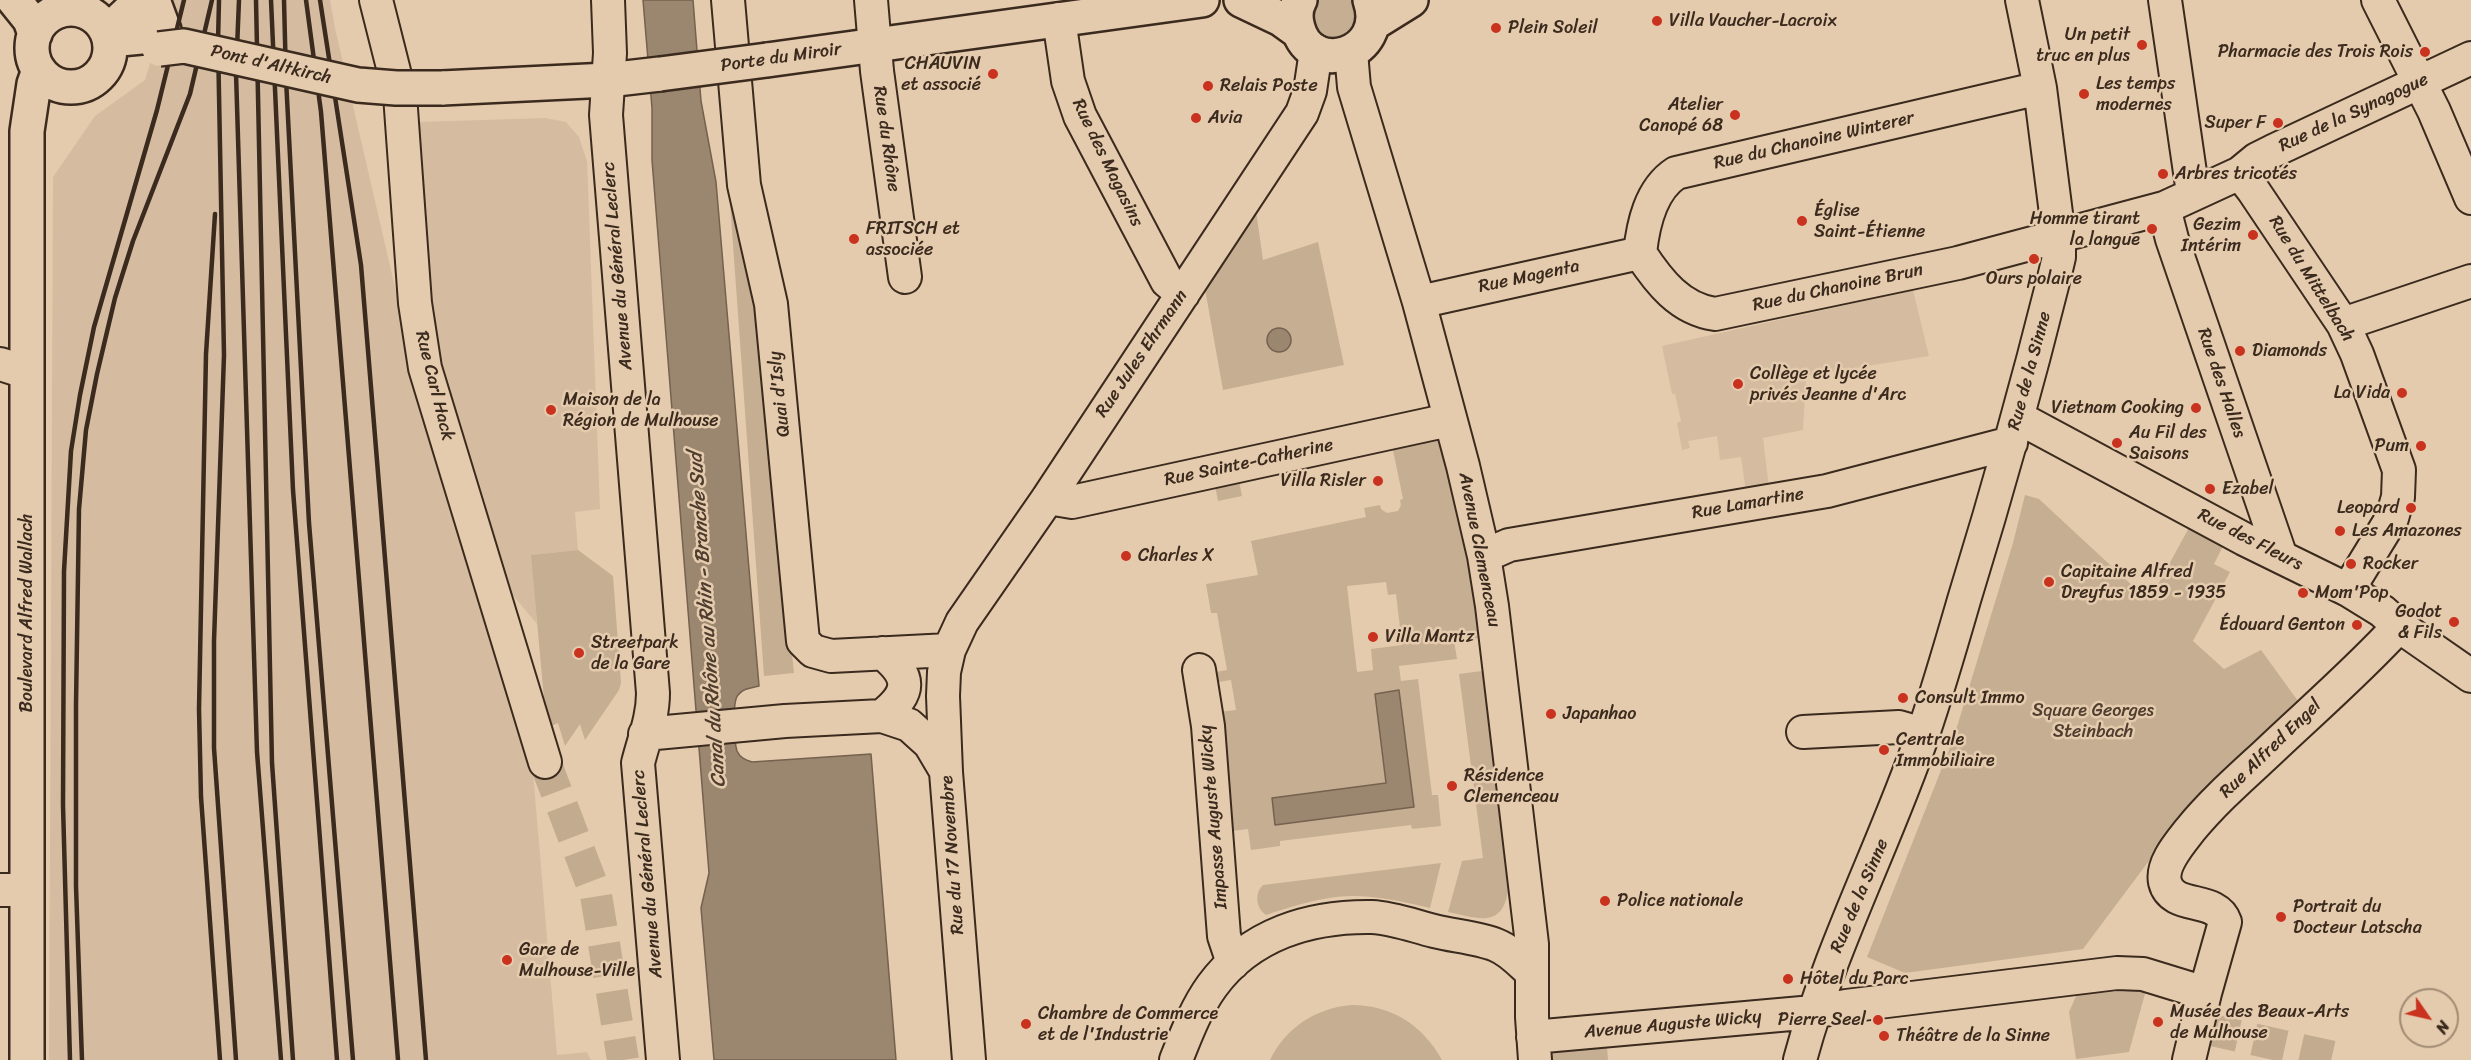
<!DOCTYPE html>
<html>
<head>
<meta charset="utf-8">
<style>
	body { margin:0 }
	#map { position:relative; width:2471px; height:1060px; overflow:hidden; background:#e5cbad; font-family:Sriracha,sans-serif }
	canvas { display:block }
	.north { position:absolute; left:2399px; top:988px; width:60px; height:60px; box-sizing:border-box; background:#e5cbad; border:2px solid #a18b74; border-radius:50%; rotate:124deg; font-size:16px; font-weight:700; line-height:24px; text-align:center; color:#3b2a1e }
	.north::after { content:''; display:block; margin:auto; width:21px; height:27px; background:#c8321e; clip-path:polygon(50% 0,100% 100%,50% 72%,0 100%) }
</style>
</head>
<body>
<div id="map">
<canvas width="2471" height="1060"></canvas>
<div class="north">N</div>
</div>
<script>
const ctx = document.querySelector('canvas').getContext('2d');
ctx.lineJoin = 'round';
function paint(path, color) { ctx.fillStyle = color; ctx.fill(path, 'evenodd'); }
function trace(path, color, width, dash) { ctx.strokeStyle = color; ctx.lineWidth = width; ctx.lineCap = dash ? 'butt' : 'round'; ctx.setLineDash(dash || []); ctx.stroke(path); }
function write(font, color, halo, rows, align = 'center') {
  ctx.font = font + ' Sriracha,sans-serif'; ctx.lineWidth = 5; ctx.setLineDash([]); ctx.textBaseline = 'middle'; ctx.strokeStyle = halo; ctx.fillStyle = color; for (const [text, x, y, turn = 0] of rows) {
    ctx.save(); ctx.translate(x, y); ctx.rotate((+turn || 0) * Math.PI / 180); ctx.textAlign = isNaN(turn) ? turn : align; if (halo) ctx.strokeText(text, 0, 0); ctx.fillText(text, 0, 0); ctx.restore();
  }
}
paint(new Path2D(`
	M169,0H330L335,28L416,378L532,761L557,1055L587,1052L591,1060H49L53,177L95,116L145,80Z
	M545,118L566,122L579,137L587,161L600,509L575,512L578,550L532,555L537,624L511,593L437,356L431,328L419,122Z
	M1913,290L1929,356L1806,376L1803,430L1763,438L1769,487L1746,492L1741,457L1720,460L1717,436L1688,441L1690,448L1682,450L1677,423L1681,421L1675,394H1672L1662,346Z`), '#d5bca0');
paint(new Path2D(`
	M1300,0H1370L1373,10L1327,55Z
	M729,189L749,245L794,673L764,676Z
	M1256,211L1263,260L1318,242L1344,365L1223,390L1205,289Z
	M1437,436L1469,558L1478,638L1454,641L1457,659L1399,666L1401,681L1418,679L1432,795H1438L1441,826L1412,829L1411,825L1280,841V846L1251,850L1248,829L1232,831L1222,729L1218,712L1236,710L1231,680L1213,683L1211,673L1227,670L1217,613H1211L1206,584L1258,575L1251,541L1366,517L1364,508L1380,505L1381,509L1387,513L1398,511L1401,505L1400,500L1403,499L1392,445ZM1386,582L1388,595L1396,594L1402,645L1371,649L1373,670L1357,672L1347,586Z
	M1238,476L1242,496L1218,501L1214,481Z
	M2025,495L2039,499L2149,601L2191,524L2225,542L2214,564L2230,572L2193,641L2224,669L2261,650L2298,701L2196,798L2083,949L1905,973L1867,957L1953,740L2013,543Z
	M578,550L613,576L621,683L619,690L585,740L580,724L565,746L558,723L551,726L544,699L531,555Z
	M1482,671L1508,891C1502,929 1477,918 1448,912L1462,861L1483,858L1459,674Z
	M1441,863L1430,908C1404,902 1379,896 1352,896C1323,896 1294,906 1266,915C1256,908 1254,894 1263,885Z
	M2146,990L2129,1052L2076,1059L2069,1012L2077,994Z
	M1352,1005C1391,1005 1423,1025 1442,1060H1270C1286,1027 1316,1008 1352,1005Z
	M1607,1047L1608,1060H1542L1541,1050Z`), '#c6ae93');
const water = new Path2D(`
	M643,0H693L701,101L716,182L759,686C752,688 743,688 738,695C732,702 734,741 737,751C740,758 746,760 752,762L871,754L896,1060H714L701,908L709,873L652,160V108Z
	M1267 340a12 12 0 1 1 24 0a12 12 0 1 1-24 0Z
	M1399,690L1414,807L1275,825L1272,798L1386,783L1375,694Z`);
paint(water, '#9b866f');
trace(water, '#75614f', 1.5);
trace(new Path2D(`
	M545,762L596,895L623,1060
	M2207,1029L2347,1060`), '#c3ab90', 32, [32, 16]);
const minor = new Path2D(`
	M376,0L400,95L415,303L425,368L545,762
	M608,0L610,53L606,115L653,693C653,718 644,739 638,763L663,1060
	M728,0L744,185L771,304L803,641L813,651L831,656L949,650
	M871,0L877,71L905,277
	M2165,0L2193,193
	M2378,0L2434,111L2471,198
	M1059,19L1068,81L1080,116L1167,281L1183,294
	M1351,52L1354,87L1419,302L1463,466L1484,556L1492,606L1532,944V1017L1535,1060
	M2240,173L2253,190L2343,324L2357,354L2399,470L2398,497L2392,518L2348,590
	M2164,208L2172,239L2281,557
	M1640,253C1659,282 1680,309 1715,314L1958,263L2164,208L2240,173L2257,159L2273,151L2471,58
	M1640,253C1643,225 1650,190 1676,173L2040,88
	M1419,302L1640,253
	M2343,324L2471,281
	M0,364L16,369H27
	M2019,418L2244,539L2348,590L2382,611L2399,626L2471,676
	M1048,498L1072,502L1449,420
	M1484,556L1509,545L1827,491L2011,443
	M1199,670L1208,726L1224,936L1233,963
	M882,716C912,692 911,677 883,653
	M1803,732L1899,727L1923,734
	M645,734L785,721L882,716L909,725L930,744L946,771
	M0,890H27
	M1533,1037L1813,1012L1846,1006L2117,973L2143,974L2205,993L2225,922C2216,895 2172,911 2165,882C2161,864 2180,843 2190,830C2212,803 2239,779 2264,756C2309,713 2357,672 2399,626
	M969,1060L946,772L943,696L944,672L949,650L962,622L1048,498L1302,113L1310,91L1316,51
	M1176,1060C1186,1035 1196,1008 1212,986C1250,934 1310,916 1372,917C1393,918 1414,926 1434,931C1454,936 1478,938 1496,945C1511,951 1521,963 1532,973
	M1800,1060C1830,948 1885,844 1923,734C1938,690 1951,645 1964,600C1997,493 2027,386 2054,278L2059,257V237L2040,88L2022,0
	M2189,1060L2205,993`);
const major = new Path2D(`
	M14,0L30,20L35,34
	M1241,0L1281,19L1299,32
	M1300,0C1295,9 1295,18 1298,28C1311,78 1389,55 1370,0
	M32 48a39 39 0 1 1 78 0a39 39 0 1 1-78 0Z
	M1374,23L1411,0
	M106,29L117,23L141,0
	M110,40L141,37L164,30L153,0
	M767,60L1202,0
	M442,88L608,80L660,74
	M27,1060V131L34,84L39,70`);
trace(minor, '#3b2a1e', 36);
trace(major, '#3b2a1e', 38);
trace(minor, '#e5cbad', 32);
trace(major, '#e5cbad', 33);
trace(new Path2D(`
	M219,0L218,42L224,355L214,641V748L236,1060
	M239,0L236,73L257,752L281,1060
	M256,0L272,763L293,1060
	M271,0L293,490L337,1060
	M284,0L286,79L309,523L353,1060
	M306,0L321,112L398,1060
	M320,0L361,265L426,1060
	M215,214L206,354L199,709L201,797L220,1060
	M70,1060L63,805L64,571L71,451L80,395L94,327L157,110L184,0
	M82,1060L76,886V705L79,509L86,430L97,374L115,298L133,241L190,94L212,0`), '#3b2a1e', 4.5);
const majorBridge = new Path2D(`
	M159,49L184,46L358,85L396,88H442
	M660,74L767,60`);
trace(majorBridge, '#3b2a1e', 38, []);
trace(majorBridge, '#e5cbad', 33);
for (const [x, y, r, color] of [
	[1657,21,6,"#c8321e"],
	[1496,28,6,"#c8321e"],
	[2142,45,6,"#c8321e"],
	[2425,52,6,"#c8321e"],
	[993,74,6,"#c8321e"],
	[1208,86,6,"#c8321e"],
	[2084,94,6,"#c8321e"],
	[1735,115,6,"#c8321e"],
	[1196,118,6,"#c8321e"],
	[2278,123,6,"#c8321e"],
	[2163,174,6,"#c8321e"],
	[1802,221,6,"#c8321e"],
	[2152,229,6,"#c8321e"],
	[2253,235,6,"#c8321e"],
	[854,239,6,"#c8321e"],
	[2034,259,6,"#c8321e"],
	[2240,351,6,"#c8321e"],
	[1738,384,6,"#c8321e"],
	[2402,393,6,"#c8321e"],
	[2196,408,6,"#c8321e"],
	[551,410,6,"#c8321e"],
	[2117,443,6,"#c8321e"],
	[2421,446,6,"#c8321e"],
	[1378,481,6,"#c8321e"],
	[2210,489,6,"#c8321e"],
	[2411,508,6,"#c8321e"],
	[2340,531,6,"#c8321e"],
	[1126,556,6,"#c8321e"],
	[2351,564,6,"#c8321e"],
	[2049,582,6,"#c8321e"],
	[2303,593,6,"#c8321e"],
	[2454,622,6,"#c8321e"],
	[2357,625,6,"#c8321e"],
	[1373,637,6,"#c8321e"],
	[579,653,6,"#c8321e"],
	[1903,698,6,"#c8321e"],
	[1551,714,6,"#c8321e"],
	[1884,750,6,"#c8321e"],
	[1452,786,6,"#c8321e"],
	[1605,901,6,"#c8321e"],
	[2281,917,6,"#c8321e"],
	[507,960,6,"#c8321e"],
	[1788,979,6,"#c8321e"],
	[1878,1020,6,"#c8321e"],
	[2158,1022,6,"#c8321e"],
	[1026,1024,6,"#c8321e"],
	[1884,1036,6,"#c8321e"]
]) { const dot = new Path2D(); dot.arc(x, y, r, 0, 2 * Math.PI); ctx.fillStyle = color; ctx.fill(dot); trace(dot, '#e5cbad', 2); }
write('18px', '#3b2a1e', '#e5cbad', [
	["Villa Vaucher-Lacroix",1669,21],
	["Plein Soleil",1508,28],
	["Un petit",2130,35,"right"],
	["truc en plus",2130,56,"right"],
	["Pharmacie des Trois Rois",2413,52,"right"],
	["CHAUVIN",981,64,"right"],
	["et associé",981,85,"right"],
	["Les temps",2096,84],
	["modernes",2096,105],
	["Relais Poste",1220,86],
	["Atelier",1723,105,"right"],
	["Canopé 68",1723,126,"right"],
	["Avia",1208,118],
	["Super F",2266,123,"right"],
	["Arbres tricotés",2175,174],
	["Église",1814,211],
	["Saint-Étienne",1814,232],
	["Homme tirant",2140,219,"right"],
	["la langue",2140,240,"right"],
	["Gezim",2241,225,"right"],
	["Intérim",2241,246,"right"],
	["FRITSCH et",866,229],
	["associée",866,250],
	["Ours polaire",2034,279,"center"],
	["Diamonds",2252,351],
	["Collège et lycée",1750,374],
	["privés Jeanne d'Arc",1750,395],
	["La Vida",2390,393,"right"],
	["Maison de la",563,400],
	["Région de Mulhouse",563,421],
	["Vietnam Cooking",2184,408,"right"],
	["Au Fil des",2129,433],
	["Saisons",2129,454],
	["Pum",2409,446,"right"],
	["Villa Risler",1366,481,"right"],
	["Ezabel",2222,489],
	["Leopard",2399,508,"right"],
	["Les Amazones",2352,531],
	["Charles X",1138,556],
	["Rocker",2363,564],
	["Capitaine Alfred",2061,572],
	["Dreyfus 1859 - 1935",2061,593],
	["Mom'Pop",2315,593],
	["Godot",2442,612,"right"],
	["& Fils",2442,633,"right"],
	["Édouard Genton",2345,625,"right"],
	["Villa Mantz",1385,637],
	["Streetpark",591,643],
	["de la Gare",591,664],
	["Consult Immo",1915,698],
	["Japanhao",1563,714],
	["Centrale",1896,740],
	["Immobiliaire",1896,761],
	["Résidence",1464,776],
	["Clemenceau",1464,797],
	["Police nationale",1617,901],
	["Portrait du",2293,907],
	["Docteur Latscha",2293,928],
	["Gare de",519,950],
	["Mulhouse-Ville",519,971],
	["Hôtel du Parc",1800,979],
	["Musée des Beaux-Arts",2170,1012],
	["de Mulhouse",2170,1033],
	["Chambre de Commerce",1038,1014],
	["et de l'Industrie",1038,1035],
	["Pierre Seel",1866,1020,"right"],
	["Théâtre de la Sinne",1896,1036]
], 'left');
write('18px', '#3b2a1e', '#e5cbad', [
	["Porte du Miroir",781,58,-8],
	["Pont d'Altkirch",271,65,13],
	["Rue de la Synagogue",2354,113,-25],
	["Rue du Rhône",886,139,82],
	["Rue du Chanoine Winterer",1814,141,-13],
	["Rue des Magasins",1107,163,64],
	["Avenue du Général Leclerc",618,266,-95],
	["Rue Magenta",1529,277,-12],
	["Rue du Mittelbach",2311,279,58],
	["Rue du Chanoine Brun",1838,288,-12],
	["Rue Jules Ehrmann",1142,354,-56],
	["Rue de la Sinne",2030,371,-75],
	["Rue des Halles",2221,383,71],
	["Rue Carl Hack",434,386,76],
	["Quai d'Isly",780,394,-96],
	["Rue Sainte-Catherine",1249,463,-12],
	["Rue Lamartine",1748,504,-10],
	["Rue des Fleurs",2250,540,27],
	["Avenue Clemenceau",1479,550,79],
	["Boulevard Alfred Wallach",27,613,-90],
	["Rue Alfred Engel",2271,749,-44],
	["Impasse Auguste Wicky",1214,817,-95],
	["Rue du 17 Novembre",953,855,-94],
	["Avenue du Général Leclerc",648,874,-95],
	["Rue de la Sinne",1860,896,-67],
	["Avenue Auguste Wicky",1673,1025,-5]
]);
write('18px', '#503e30', '#e5cbad', [
	["Square Georges",2093,711],
	["Steinbach",2093,732]
]);
write('italic 20px', '#4e3c2e', '#e5cbad', [
	["Canal du Rhône au Rhin - Branche Sud",708,620,-94]
]);
</script>
</body>
</html>
